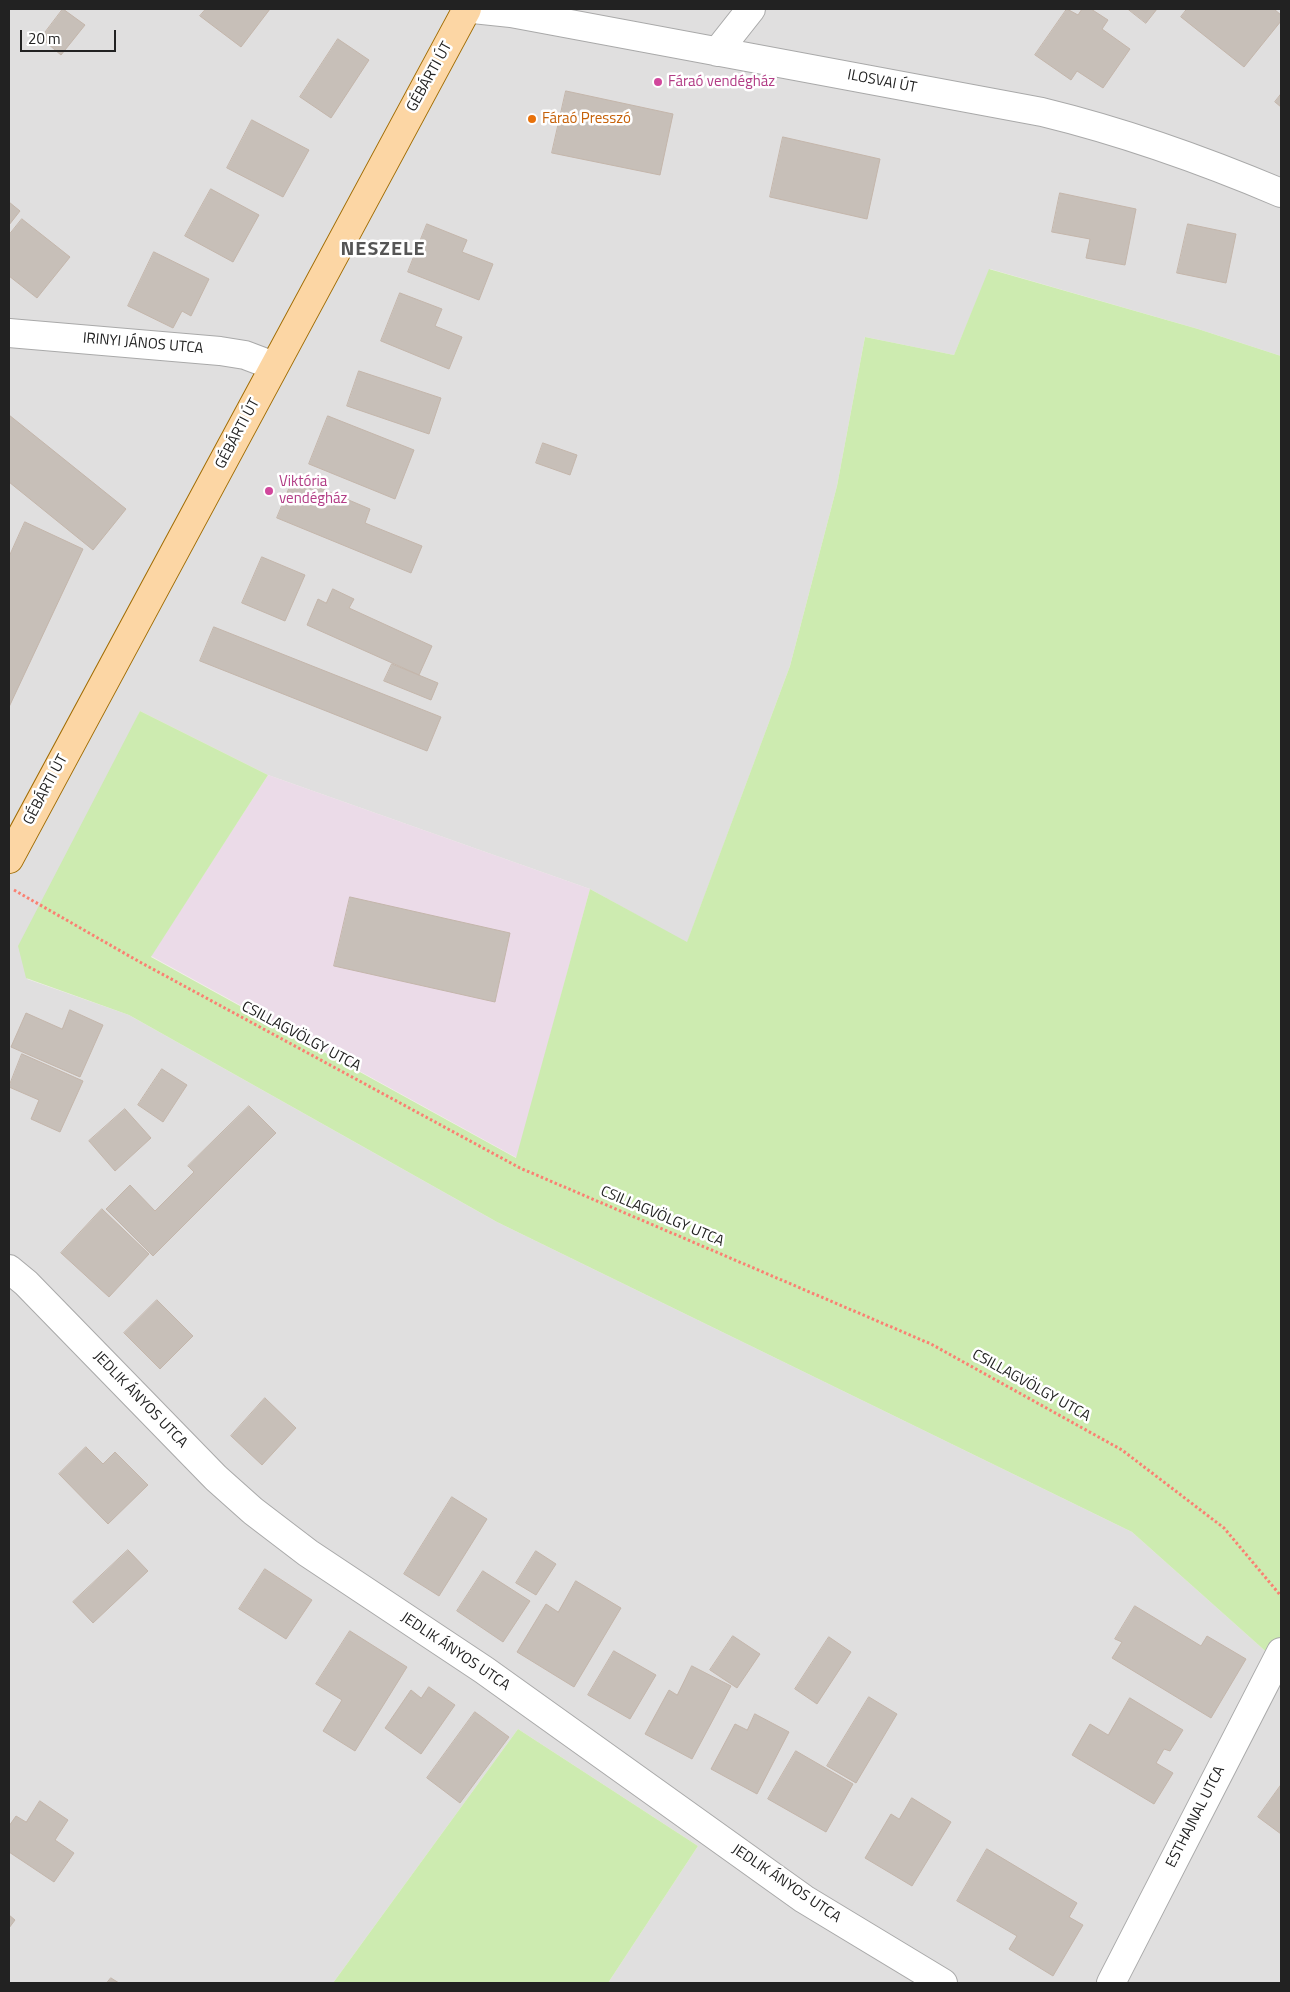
<!DOCTYPE html>
<html>
<head>
<meta charset="utf-8">
<style>
	body { margin:0 }
	#map { position:relative; width:1290px; height:1992px; overflow:hidden; background:#f2efe9; font-family:"Titillium Web",sans-serif }
	canvas { display:block }
	.frame { position:absolute; inset:0; border:10px solid #222; pointer-events:none }
	.scale { position:absolute; left:20px; top:30px; width:96px; height:22px; box-sizing:border-box; border:2px solid #222; border-top:0; padding-left:6px; font-size:15px; line-height:18px; white-space:nowrap; color:#222; -webkit-text-stroke:4px #fff; paint-order:stroke }
</style>
</head>
<body>
<div id="map">
<canvas width="1290" height="1992"></canvas>
<div class="frame"></div>
<div class="scale">20 m</div>
</div>
<script>
const ctx = document.querySelector('canvas').getContext('2d');
ctx.lineJoin = 'round';
function paint(path, color) { ctx.fillStyle = color; ctx.fill(path, 'evenodd'); }
function trace(path, color, width, dash) { ctx.strokeStyle = color; ctx.lineWidth = width; ctx.lineCap = dash ? 'butt' : 'round'; ctx.setLineDash(dash || []); ctx.stroke(path); }
function write(font, color, halo, rows, align = 'center') {
  ctx.font = font + ' "Titillium Web",sans-serif'; ctx.lineWidth = 5; ctx.setLineDash([]); ctx.textBaseline = 'middle'; ctx.strokeStyle = halo; ctx.fillStyle = color; for (const [text, x, y, turn = 0] of rows) {
    ctx.save(); ctx.translate(x, y); ctx.rotate((+turn || 0) * Math.PI / 180); ctx.textAlign = isNaN(turn) ? turn : align; if (halo) ctx.strokeText(text, 0, 0); ctx.fillText(text, 0, 0); ctx.restore();
  }
}
paint(new Path2D(`
	M9,9H1281V356L1198,329L990,269L954,355L865,337L837,486L790,666L687,943L590,889L268,775L140,711L27,979L129,1015L497,1222L1132,1532L1281,1665V1983H608L698,1846L518,1729L333,1983H9Z`), '#e0dfdf');
paint(new Path2D(`
	M268,775L590,889L517,1158L151,956Z`), '#ebdbe8');
paint(new Path2D(`
	M989,269L1198,329L1281,356V1665L1132,1532L497,1222L129,1015L26,978L18,946L140,711L268,775L151,957L516,1158L590,889L687,942L790,666L837,486L865,337L954,355Z
	M518,1729L698,1846L608,1983H333Z`), '#cdebb0');
const building = new Path2D(`
	M63,9L85,25L61,55L41,38Z
	M206,9H270L241,47L200,16Z
	M1067,9L1078,15L1082,9H1091L1108,20L1102,29L1130,49L1103,88L1077,71L1071,80L1035,55Z
	M1128,9H1157L1146,23Z
	M1187,9H1274L1281,15V21L1244,67L1181,17Z
	M338,39L369,60L331,118L300,97Z
	M566,91L673,114L660,175L552,153Z
	M1281,94V107L1275,102Z
	M252,120L309,150L283,197L227,168Z
	M783,137L880,159L867,219L770,197Z
	M211,189L259,215L233,262L185,236Z
	M1060,193L1136,209L1125,265L1086,258L1090,239L1052,232Z
	M9,202L20,211L9,225Z
	M22,219L70,257L37,298L9,276V235Z
	M427,224L467,240L462,252L493,264L479,300L408,272Z
	M1188,224L1236,234L1226,283L1177,273Z
	M154,252L209,279L191,316L182,311L173,328L128,306Z
	M400,293L442,309L435,326L462,337L449,369L381,341Z
	M359,371L441,398L429,434L347,406Z
	M9,415L126,509L93,550L9,482Z
	M328,416L414,450L395,499L309,464Z
	M543,443L577,455L570,475L536,463Z
	M294,477L370,509L365,523L422,546L411,573L277,518Z
	M25,522L83,549L9,707V557Z
	M262,557L305,575L285,621L242,603Z
	M333,589L354,599L349,608L432,646L419,675L307,625L318,599L326,603Z
	M214,627L441,717L427,751L200,661Z
	M392,664L438,683L431,700L384,681Z
	M350,897L510,933L495,1002L334,966Z
	M70,1010L103,1025L80,1077L11,1047L26,1013L62,1029Z
	M22,1054L83,1081L60,1132L31,1119L39,1100L9,1087Z
	M162,1069L187,1085L163,1122L138,1105Z
	M249,1106L276,1133L153,1256L106,1209L130,1185L155,1211L194,1172L188,1166Z
	M125,1109L151,1138L115,1171L89,1141Z
	M102,1209L149,1254L109,1297L61,1253Z
	M157,1300L193,1336L160,1369L124,1333Z
	M265,1398L296,1428L262,1465L231,1436Z
	M86,1447L103,1464L115,1452L148,1485L108,1524L59,1474Z
	M452,1497L487,1519L439,1596L404,1574Z
	M128,1550L148,1571L93,1623L73,1602Z
	M536,1551L556,1564L536,1595L516,1583Z
	M265,1569L312,1600L286,1639L239,1609Z
	M483,1571L530,1601L503,1642L457,1611Z
	M576,1581L621,1608L574,1687L517,1652L546,1604L558,1612Z
	M1135,1606L1201,1646L1207,1636L1246,1659L1211,1718L1112,1658L1122,1642L1115,1639Z
	M350,1631L407,1667L355,1751L323,1731L342,1700L316,1684Z
	M733,1636L760,1654L737,1688L710,1670Z
	M829,1637L851,1652L817,1704L795,1689Z
	M614,1651L656,1675L630,1719L588,1695Z
	M692,1666L731,1686L692,1759L645,1734L669,1690L677,1695Z
	M429,1687L455,1705L421,1754L385,1728L411,1690L421,1698Z
	M869,1697L897,1714L856,1783L827,1766Z
	M1130,1698L1183,1730L1170,1751L1164,1749L1156,1763L1173,1773L1154,1804L1072,1755L1090,1724L1108,1735Z
	M475,1712L509,1737L460,1803L427,1778Z
	M755,1714L789,1732L757,1794L711,1769L735,1724L747,1730Z
	M796,1751L853,1784L826,1832L768,1799Z
	M1281,1785V1834L1258,1817Z
	M912,1798L951,1822L912,1886L865,1858L891,1814L899,1819Z
	M40,1801L68,1820L55,1840L74,1853L54,1882L9,1852V1826L16,1816L26,1822Z
	M987,1849L1077,1903L1069,1917L1083,1925L1053,1976L1009,1949L1017,1936L957,1901Z
	M9,1915L15,1920L9,1928Z
	M111,1978L119,1983H107Z`);
paint(building, '#c7bfb8');
trace(building, '#c4b6ab', 1);
const minor = new Path2D(`
	M473,9L511,13L1042,112C1124,132 1203,160 1281,193
	M717,52L751,9
	M9,333L220,351L245,355L274,366
	M9,1269L26,1283L216,1478L253,1511L308,1553L484,1670L804,1899L943,1983
	M1111,1983L1281,1652`);
const major = new Path2D(`
	M9,859L467,9`);
trace(minor, '#a9a9a9', 30);
trace(major, '#a06b00', 30);
trace(new Path2D(`
	M14,890L138,961L520,1168L931,1344L1122,1450L1224,1528L1281,1596`), '#fa8072', 3, [2.5, 2.5]);
trace(minor, '#fff', 28);
trace(major, '#fcd6a4', 28);
for (const [x, y, r, color] of [
	[658,82,5,"#d1479c"],
	[532,119,5,"#e8710a"],
	[269,491,5,"#d1479c"]
]) { const dot = new Path2D(); dot.arc(x, y, r, 0, 2 * Math.PI); ctx.fillStyle = color; ctx.fill(dot); trace(dot, '#fff', 2); }
write('15px', '#222', '#fff', [
	["GÉBÁRTI ÚT",430,77,-61],
	["ILOSVAI ÚT",882,82,11],
	["IRINYI JÁNOS UTCA",143,344,5],
	["GÉBÁRTI ÚT",238,434,-62],
	["GÉBÁRTI ÚT",46,790,-62],
	["CSILLAGVÖLGY UTCA",301,1037,28],
	["CSILLAGVÖLGY UTCA",662,1217,23],
	["CSILLAGVÖLGY UTCA",1031,1386,29],
	["JEDLIK ÁNYOS UTCA",140,1400,46],
	["JEDLIK ÁNYOS UTCA",455,1652,34],
	["ESTHAJNAL UTCA",1196,1817,-63],
	["JEDLIK ÁNYOS UTCA",786,1884,34]
]);
write('15px', '#b23c85', '#fff', [
	["Fáraó vendégház",668,82],
	["Viktória",279,482],
	["vendégház",279,499]
], 'left');
write('15px', '#c56008', '#fff', [
	["Fáraó Presszó",542,119]
], 'left');
ctx.letterSpacing = '1px';
write('bold 20px', '#555', '#fff', [
	["NESZELE",383,250]
]);
ctx.letterSpacing = '0px';
</script>
</body>
</html>
